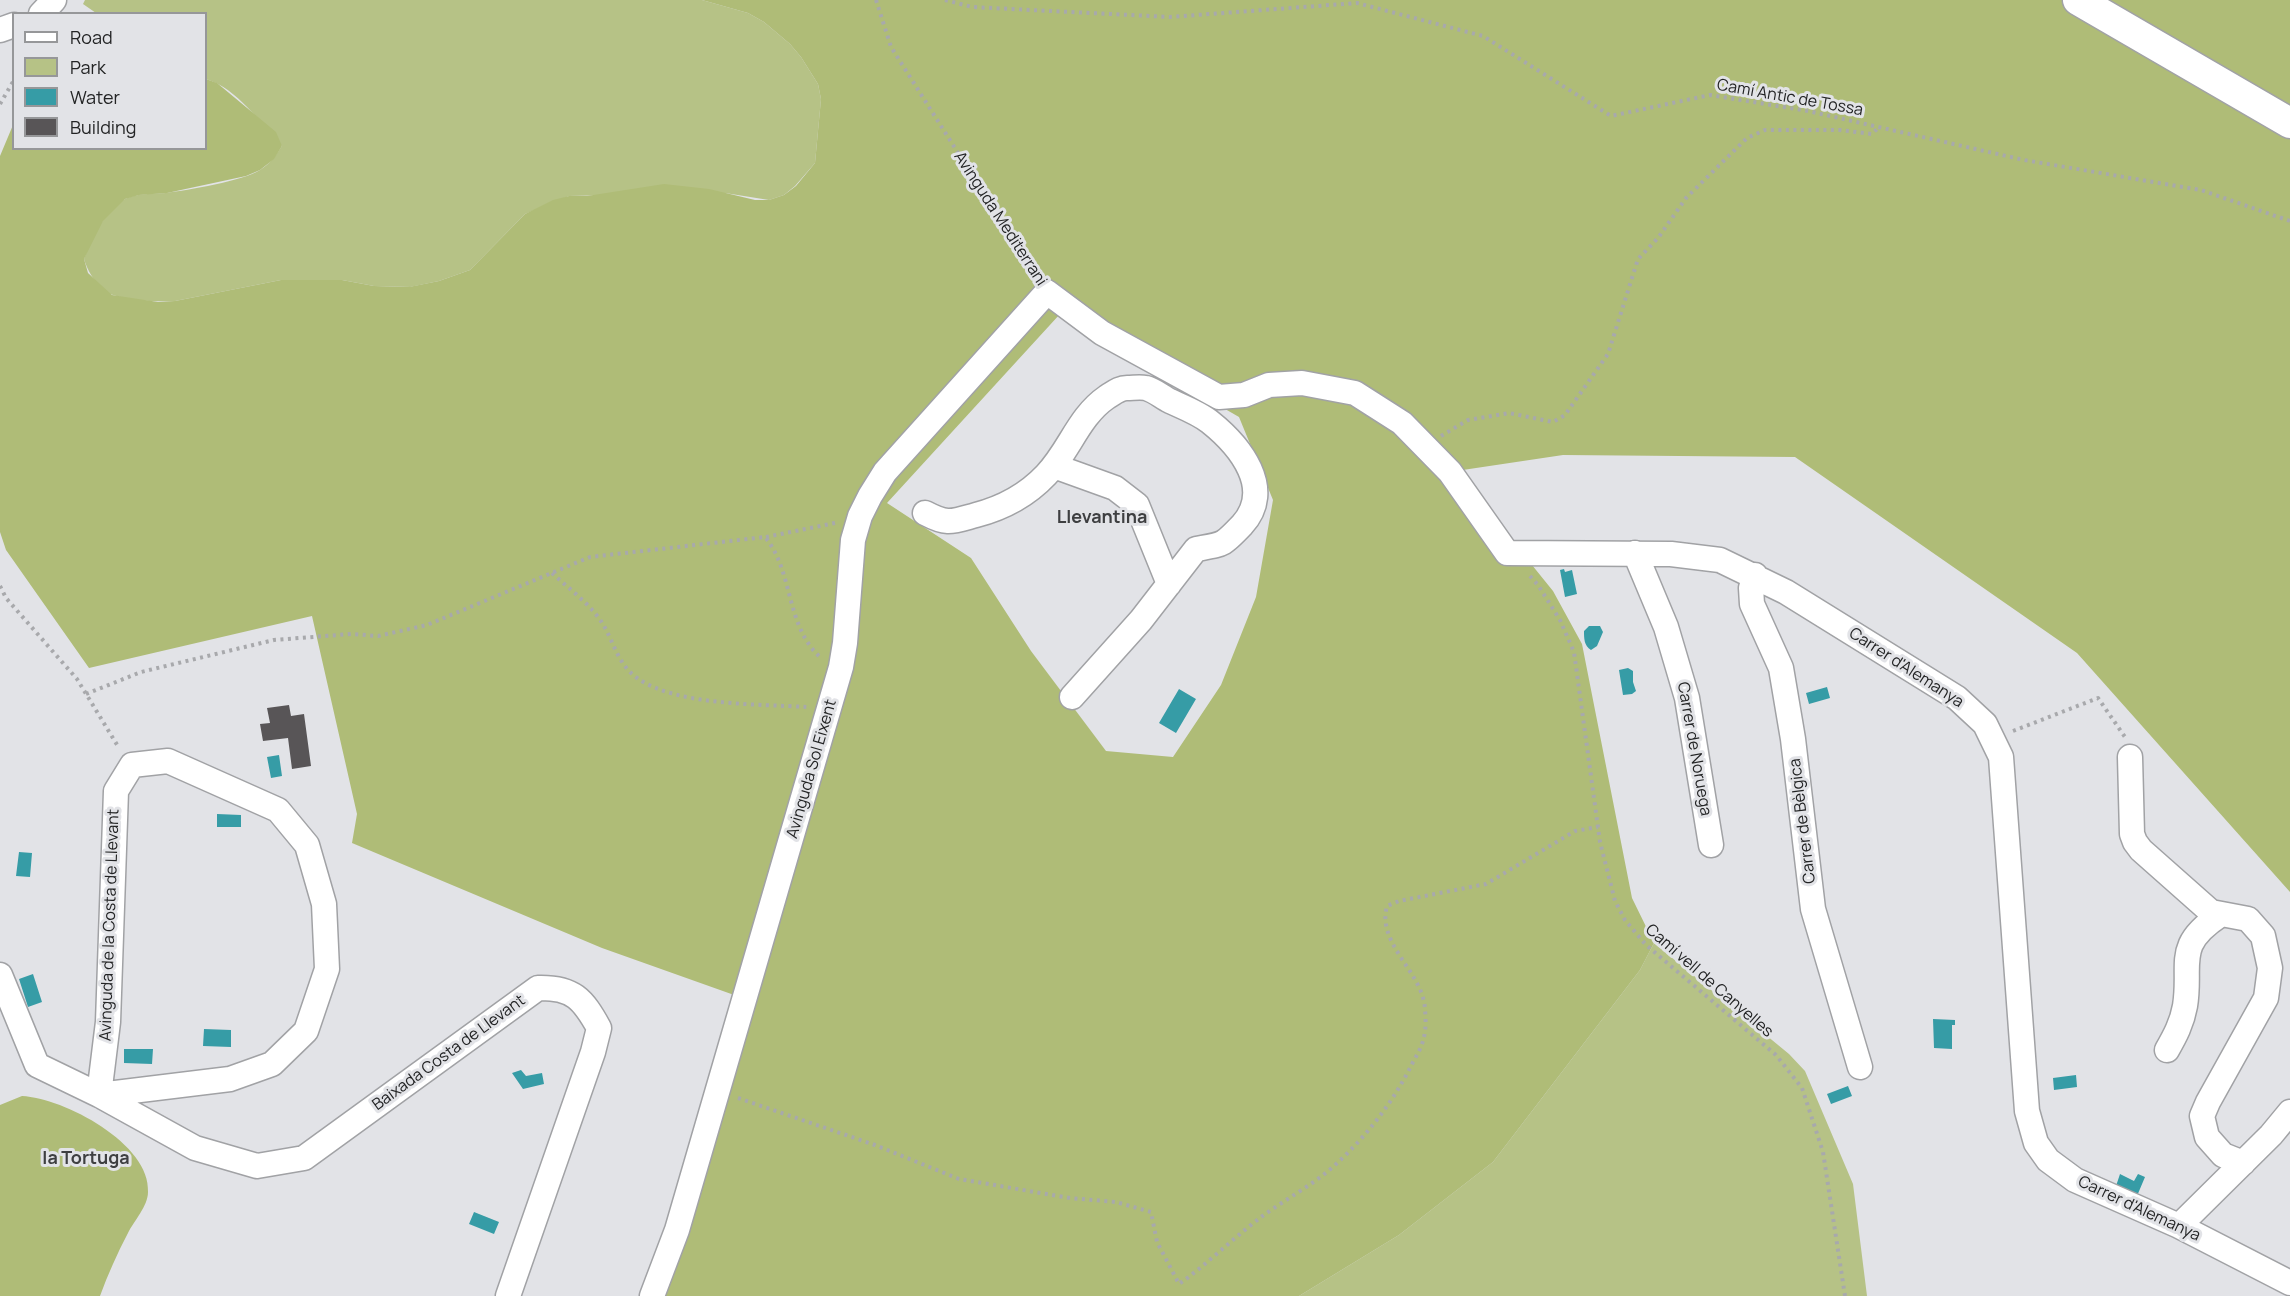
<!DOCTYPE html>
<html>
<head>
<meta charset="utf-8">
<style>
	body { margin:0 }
	#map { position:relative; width:2290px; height:1296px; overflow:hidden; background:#e2e3e7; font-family:Manrope,sans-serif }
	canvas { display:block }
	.legend { position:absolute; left:12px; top:12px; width:195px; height:138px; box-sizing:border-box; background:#e2e3e7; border:2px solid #969799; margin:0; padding:8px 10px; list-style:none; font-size:18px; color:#232425 }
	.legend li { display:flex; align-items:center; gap:12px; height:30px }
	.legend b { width:30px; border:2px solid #969799 }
</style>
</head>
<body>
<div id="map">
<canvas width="2290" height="1296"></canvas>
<ul class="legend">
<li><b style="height:8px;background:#fff"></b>Road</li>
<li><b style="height:16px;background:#b6c286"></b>Park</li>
<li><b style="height:16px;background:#369ca6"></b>Water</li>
<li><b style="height:16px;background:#585557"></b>Building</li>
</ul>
</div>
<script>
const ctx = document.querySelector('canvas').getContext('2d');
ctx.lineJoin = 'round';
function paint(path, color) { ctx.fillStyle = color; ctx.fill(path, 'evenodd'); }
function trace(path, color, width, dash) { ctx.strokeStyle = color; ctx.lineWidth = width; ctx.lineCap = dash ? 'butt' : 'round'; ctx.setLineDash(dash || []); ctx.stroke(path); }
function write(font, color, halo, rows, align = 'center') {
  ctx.font = font + ' Manrope,sans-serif'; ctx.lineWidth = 6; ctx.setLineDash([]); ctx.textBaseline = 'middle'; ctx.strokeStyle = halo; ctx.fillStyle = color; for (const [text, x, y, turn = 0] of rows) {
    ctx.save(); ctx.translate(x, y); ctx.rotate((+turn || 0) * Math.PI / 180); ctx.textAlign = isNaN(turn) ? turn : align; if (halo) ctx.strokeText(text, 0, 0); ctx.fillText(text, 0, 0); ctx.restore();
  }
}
paint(new Path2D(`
	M85,0H702L748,13L764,22L790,44L801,57L818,84L821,99L815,163L795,186L784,195L769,200L725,193L569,196L525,214L470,270L439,281L410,287L374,286L342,280H281L175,301C157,302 130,301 113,295C99,290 88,273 84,259C92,238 104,211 125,199C137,193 153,194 166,193C188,190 243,181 260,170C270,164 276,155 282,146C259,122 238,89 206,79V14L96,13L83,4Z
	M1654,943L1789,1054L1805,1071L1853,1184L1867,1296H1299L1399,1235L1493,1162L1640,970Z`), '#b6c286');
paint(new Path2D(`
	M702,0H2290V892L2077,653L1795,457L1563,455L1456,471L1553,591L1582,644L1632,898L1654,943L1640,970L1493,1162L1399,1235L1299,1296H665L751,1001L602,948L352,843L357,814L312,616L89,668L6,550L0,532V156L13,125L14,148H206V79L217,83L276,132L282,146L274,159L260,170L246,176L167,193L139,195L125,199L103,221L84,259L88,273L112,295L158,302L175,301L281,280H342L374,286L409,287L439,281L470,270L525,214L553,200L569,196H587L664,184L709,189L755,200H769L784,195L796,186L815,163L821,99L818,84L801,57L790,44L764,22L748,13ZM1060,314L1239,417L1273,500L1256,597L1221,685L1173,757L1106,751L1031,651L971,558L887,503Z
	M22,1096C64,1098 151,1144 148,1192C148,1206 134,1221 128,1233C117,1254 108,1274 100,1296H0V1105Z`), '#afbc77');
paint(new Path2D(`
	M1564,569L1565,572L1572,570L1577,594L1565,597L1560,570Z
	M1589,626H1600L1603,632L1597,646L1591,650C1584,646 1584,638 1584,631Z
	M1628,668L1633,671V682L1636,691L1632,694L1623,695L1619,670Z
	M1827,687L1830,698L1809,704L1806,693Z
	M1179,689L1196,699L1176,733L1159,723Z
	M279,755L282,776L271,778L267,757Z
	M217,814L241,815V827H217Z
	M19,852L32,853L30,877L16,876Z
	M33,974L42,1002L28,1007L19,979Z
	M1933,1019L1955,1020V1025H1952V1049L1934,1048Z
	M204,1029L231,1030V1047L203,1046Z
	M124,1049H153L152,1064L124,1063Z
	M521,1070L526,1076L542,1073L544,1084L523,1089L512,1073Z
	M2076,1075L2077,1087L2054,1090L2053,1078Z
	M1848,1086L1852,1096L1831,1104L1827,1094Z
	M2120,1174L2134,1181L2138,1174L2145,1177L2137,1196L2116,1186Z
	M474,1212L499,1222L494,1234L469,1224Z`), '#369ca6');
paint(new Path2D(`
	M289,705L291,716L304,714L311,766L292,769L288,738L263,741L260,724L270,723L267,708Z`), '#585557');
const minor = new Path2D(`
	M41,14L54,0
	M0,30L14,25
	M1219,397L1244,395L1269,385L1302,383L1355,393L1402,423L1450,472L1507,553L1671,554L1720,560L1786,592L1957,698L1985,724L2001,757L2027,1111L2036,1143L2048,1160L2075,1180L2179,1226L2290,1283
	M1054,466L1115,488L1137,505L1169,584
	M925,513C948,525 951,522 976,515C1003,508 1027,495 1046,475C1070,450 1078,417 1107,397C1114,393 1119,388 1127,388C1133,388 1140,387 1146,388C1154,390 1162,397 1170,401C1183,407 1199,413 1210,422C1240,446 1275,489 1242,525C1222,546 1224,544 1196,549L1141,620L1072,697
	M1635,553L1666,627L1687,698L1711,845
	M1755,575L1751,588L1752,604L1781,668L1793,739L1813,909L1860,1067
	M2130,757L2132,834L2135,842L2141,850L2211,912L2248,919L2263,936L2270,968L2266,998L2208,1102L2202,1116L2207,1137L2223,1155L2243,1163
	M168,761L278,810L307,845L324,904L327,969L306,1031L272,1064L230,1079L99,1095L108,1022L116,791L132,765Z
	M0,975L37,1065L99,1095L195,1148L257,1166L304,1158L538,988C573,987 583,999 599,1028L593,1052L508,1296
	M2167,1050C2175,1036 2182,1023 2185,1006C2192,963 2173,946 2220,915
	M2179,1226L2271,1135L2290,1112
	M652,1296L677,1230L841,667L845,643L853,540L860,516L870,496L885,472L1047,292L1102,333L1219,397`);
const major = new Path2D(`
	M2078,0L2290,123`);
trace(minor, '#a1a2a5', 27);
trace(major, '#a1a2a5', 33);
trace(new Path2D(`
	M876,0L891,47L1036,276
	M945,0L972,7L1170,17L1357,3L1483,36L1611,116L1710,95L1808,111L2024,160L2201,190L2290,221
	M0,104L14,80
	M1441,436L1468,420L1509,413L1553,422L1565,415L1608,354L1638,259L1658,238L1686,198L1747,138L1765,130H1840L1872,134L1878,128
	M766,537L835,523
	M552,573C567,587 586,601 598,617C613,636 615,662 637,678C677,706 759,704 807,707
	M1530,576L1538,585L1560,620L1574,652L1600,842L1615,901L1625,920L1646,945L1776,1055L1802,1088L1823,1152L1845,1296
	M0,586L6,598L77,679L119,748
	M86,694L141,672L274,640L351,634L378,636L427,625L590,557L765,537C794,572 785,626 821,658
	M2013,731L2098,698L2125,737
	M738,1098L875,1145L959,1179L1070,1198L1116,1202L1151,1212L1157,1242L1179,1284C1206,1265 1229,1242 1256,1221C1280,1202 1312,1186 1334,1166C1367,1136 1394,1101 1413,1062C1417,1055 1421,1048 1423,1041C1426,1031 1426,1020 1425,1010C1424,973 1376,944 1387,906L1399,901L1486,884L1575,831L1598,827`), '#a8a9ac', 4, [3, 4.5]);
trace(minor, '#fff', 24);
trace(major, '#fff', 30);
write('16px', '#232425', '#e2e3e7', [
	["Camí Antic de Tossa",1790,98,10],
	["Avinguda Mediterrani",1000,219,57],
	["Carrer d'Alemanya",1906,668,33],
	["Carrer de Noruega",1694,749,80],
	["Avinguda Sol Eixent",812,769,-74],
	["Carrer de Bèlgica",1803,821,-97],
	["Avinguda de la Costa de Llevant",110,925,-88],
	["Camí vell de Canyelles",1709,981,41],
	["Baixada Costa de Llevant",449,1053,-36],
	["Carrer d'Alemanya",2139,1209,25]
]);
write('bold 18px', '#3e3f41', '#e2e3e7', [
	["Llevantina",1102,518],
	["la Tortuga",86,1159]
]);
</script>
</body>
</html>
